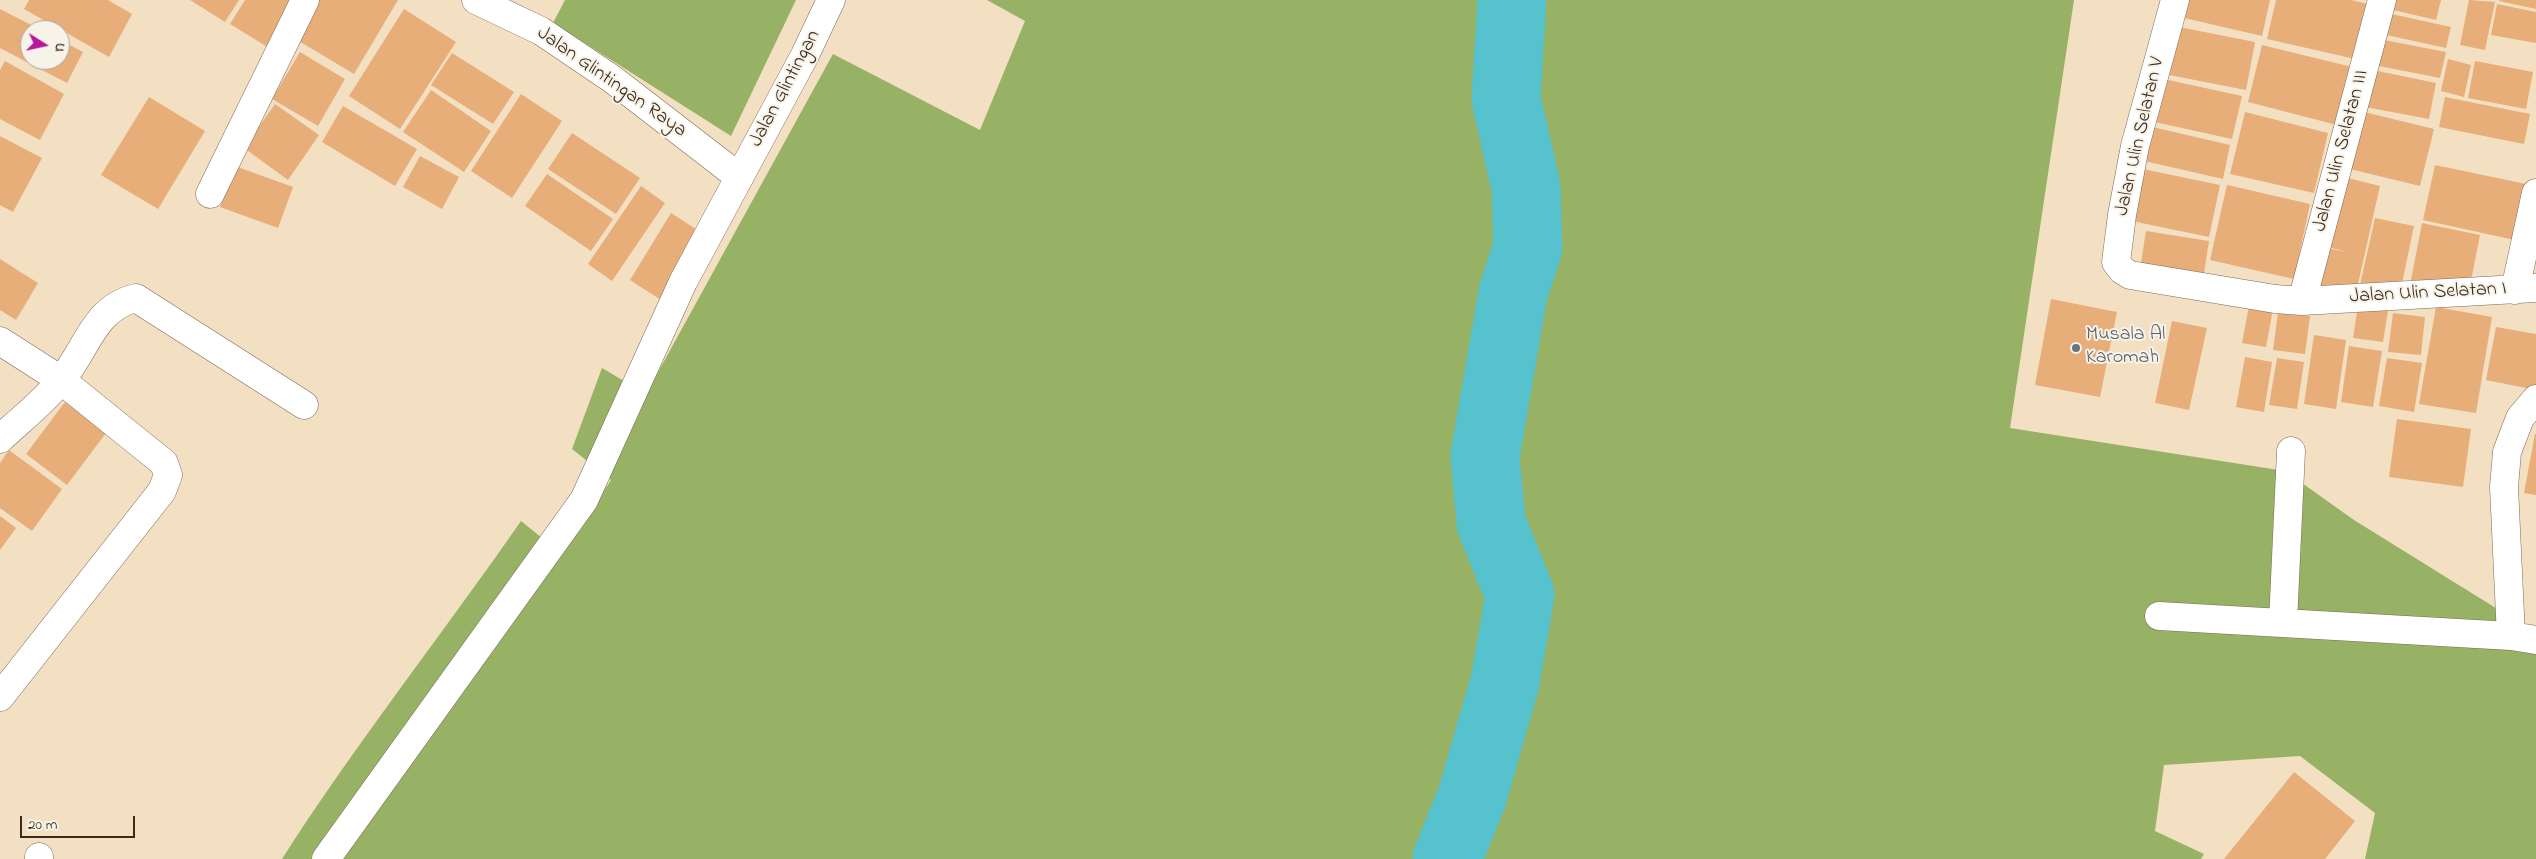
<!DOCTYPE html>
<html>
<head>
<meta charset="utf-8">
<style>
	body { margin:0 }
	#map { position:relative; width:2536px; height:859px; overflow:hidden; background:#f3dfc2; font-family:"Indie Flower",sans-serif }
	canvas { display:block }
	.north { position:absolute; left:20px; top:20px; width:50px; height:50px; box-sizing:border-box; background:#f7f3e8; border:1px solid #aca397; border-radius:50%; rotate:100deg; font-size:14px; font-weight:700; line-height:20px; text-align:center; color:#3b2a1e }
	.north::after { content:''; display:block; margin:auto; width:18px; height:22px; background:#b5179e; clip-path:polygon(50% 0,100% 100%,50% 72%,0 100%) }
	.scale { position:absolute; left:20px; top:816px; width:115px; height:22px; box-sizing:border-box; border:2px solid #3b2a1e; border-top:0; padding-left:6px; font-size:15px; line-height:18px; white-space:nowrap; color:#3b2a1e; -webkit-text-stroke:4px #f7f3e8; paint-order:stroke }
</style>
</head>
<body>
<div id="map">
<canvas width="2536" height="859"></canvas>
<div class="north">U</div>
<div class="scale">20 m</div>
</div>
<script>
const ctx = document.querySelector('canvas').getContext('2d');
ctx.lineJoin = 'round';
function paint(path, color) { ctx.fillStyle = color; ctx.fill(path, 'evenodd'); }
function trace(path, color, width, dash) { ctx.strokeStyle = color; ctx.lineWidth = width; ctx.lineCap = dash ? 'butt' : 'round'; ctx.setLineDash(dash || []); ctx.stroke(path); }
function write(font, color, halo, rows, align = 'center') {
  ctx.font = font + ' "Indie Flower",sans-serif'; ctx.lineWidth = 4; ctx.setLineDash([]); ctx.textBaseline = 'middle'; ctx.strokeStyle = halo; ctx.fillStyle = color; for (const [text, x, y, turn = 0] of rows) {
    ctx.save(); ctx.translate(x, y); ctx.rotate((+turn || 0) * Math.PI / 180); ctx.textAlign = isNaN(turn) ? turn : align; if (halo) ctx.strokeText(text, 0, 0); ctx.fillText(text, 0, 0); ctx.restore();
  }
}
paint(new Path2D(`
	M565,0H796L731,136L553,23Z
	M987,0H2074L2010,428L2285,471L2354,520L2536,633V859H2365L2375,813L2300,756L2164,765L2155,831L2204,854L2201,859H282C356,743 442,635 521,521L562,554L611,480L572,449L602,368L646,394L833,54L980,130L1025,21Z`), '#97b265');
trace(new Path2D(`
	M1447,859L1472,797L1505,682L1520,595L1491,523L1485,456L1513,293L1528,247L1526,187L1506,99L1512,0`), '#55c2cd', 69);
paint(new Path2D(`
	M29,0H108L132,14L109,57L24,9Z
	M190,0H239L225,22Z
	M245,0H298L269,48L230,24Z
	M314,0H398L354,74L292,37Z
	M2184,0H2270L2262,36L2180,17Z
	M2276,0H2351L2368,4L2355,59L2267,39Z
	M2391,0H2441L2436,20L2389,9Z
	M2469,0L2495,2L2485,50L2460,45Z
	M2499,0H2536V9L2499,1Z
	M2497,4L2536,12V43L2491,35Z
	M0,9L41,30H30V60H60V40L83,52L67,83L0,48Z
	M404,9L456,42L400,129L349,96Z
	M2387,13L2451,27L2446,48L2382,34Z
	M2174,26L2255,42L2246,90L2164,74Z
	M2379,39L2446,52L2440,78L2374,65Z
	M2262,45L2352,67L2337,125L2248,102Z
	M300,52L345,79L318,126L272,99Z
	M452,53L514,92L493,124L431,85Z
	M2448,59L2471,65L2464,97L2441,91Z
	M5,61L64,94L40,140L0,119V70Z
	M2475,61L2533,72L2526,109L2468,98Z
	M2368,69L2436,83L2429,119L2360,106Z
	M2159,78L2242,96L2232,139L2150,121Z
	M431,90L491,131L464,172L403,132Z
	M521,94L562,121L512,198L471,171Z
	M149,97L205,131L158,209L101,175Z
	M2445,97L2530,114L2524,144L2439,127Z
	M275,104L319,135L288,180L244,148Z
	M343,106L417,149L395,186L322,142Z
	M2360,111L2434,129L2420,186L2346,168Z
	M2245,112L2328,133L2314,193L2230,174Z
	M2148,126L2230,145L2223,179L2140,160Z
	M572,133L640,178L616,214L548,169Z
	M0,136L42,158L13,212L0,205Z
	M420,156L459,177L442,209L403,187Z
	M2435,165L2531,185L2519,241L2423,220Z
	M235,166L293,187L278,228L220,207Z
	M2138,168L2220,185L2209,237L2127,220Z
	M547,174L613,219L591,251L525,206Z
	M2344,177L2380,186L2355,297L2317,290L2325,248L2348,252L2327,247Z
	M2227,185L2310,204L2294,279L2210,260Z
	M641,186L665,203L612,281L588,264Z
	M671,213L702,233L661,300L630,280Z
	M2375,218L2414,226L2400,293L2360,285Z
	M2422,223L2480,235L2469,291L2411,280Z
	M2146,231L2209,241L2203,279L2140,269Z
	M0,259L38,283L16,320L0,310Z
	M2051,299L2117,312L2100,397L2035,385Z
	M2249,306L2273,309L2266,347L2242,343Z
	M2358,306L2388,311L2383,342L2353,338Z
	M2436,307L2492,317L2476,413L2419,404Z
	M2278,313L2310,316L2305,354L2273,350Z
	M2393,313L2425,317L2421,355L2388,352Z
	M2172,321L2207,328L2189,410L2155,403Z
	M2496,327L2536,334V390L2486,380Z
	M2314,335L2346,340L2336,409L2304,404Z
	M2349,346L2382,351L2373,407L2341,402Z
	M2245,357L2272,362L2264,412L2236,407Z
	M2277,358L2304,362L2297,409L2269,405Z
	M2387,358L2422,363L2414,412L2379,406Z
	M65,402L106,433L67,485L26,454Z
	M2397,419L2471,429L2463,487L2389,477Z
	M2535,434H2536V495L2524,493Z
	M9,450L62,489L32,531L0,508V463Z
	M0,516L16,528L0,550Z
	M2294,772L2355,821L2325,859H2224Z`), '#e7ae79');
const street = new Path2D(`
	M476,0L541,31L612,79L739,177
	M2175,0L2135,146L2122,215L2116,262L2122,270L2130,275L2275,299L2302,301L2536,288
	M210,194L305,0
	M2515,290L2536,193
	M2302,301L2382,0
	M0,341L61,380L164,463L168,475L162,491L0,697
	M0,439C20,420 44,402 61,380C87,350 93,308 136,298L304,405
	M2159,616L2511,636L2536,640
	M2283,622L2291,451
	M2511,636L2504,487L2507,452L2520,418L2536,399
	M39,857V859
	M326,859L584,500L683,282L805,55L831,0`);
trace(street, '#7b6957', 29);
trace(street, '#fff', 28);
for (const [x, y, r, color] of [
	[2076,348,5,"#6b7280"]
]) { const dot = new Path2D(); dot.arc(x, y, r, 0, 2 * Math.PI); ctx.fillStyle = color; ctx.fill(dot); trace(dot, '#f7f3e8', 2); }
write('20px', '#3b2a1e', '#f7f3e8', [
	["Jalan Glintingan Raya",611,83,35],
	["Jalan Glintingan",786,89,-62],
	["Jalan Ulin Selatan V",2141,137,-77],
	["Jalan Ulin Selatan III",2342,151,-75],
	["Jalan Ulin Selatan I",2428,294,-3]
]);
write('20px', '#5b616d', '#f7f3e8', [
	["Musala Al",2086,336],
	["Karomah",2086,359]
], 'left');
</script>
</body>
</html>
